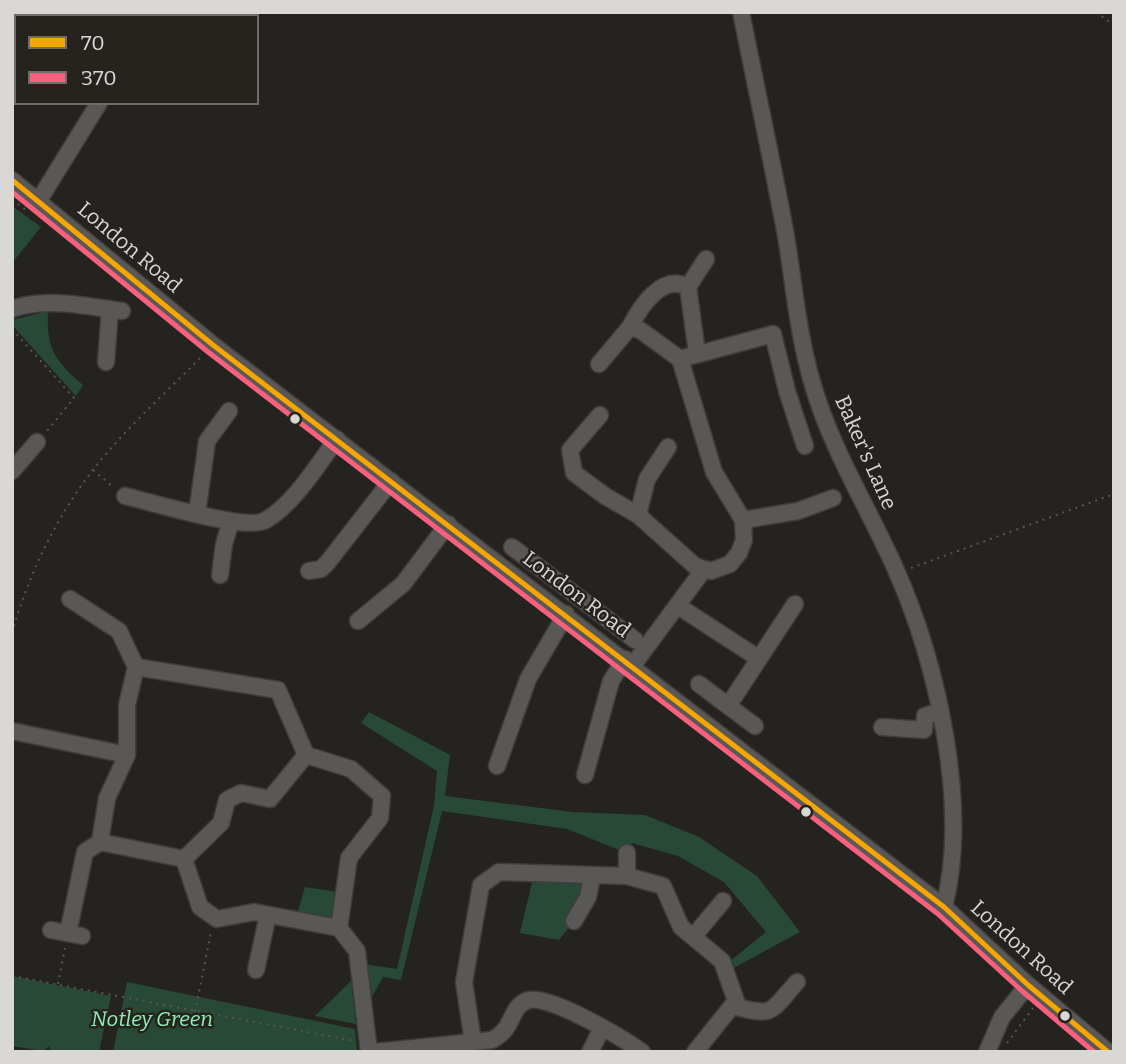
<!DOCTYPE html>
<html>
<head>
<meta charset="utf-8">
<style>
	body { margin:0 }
	#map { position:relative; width:1126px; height:1064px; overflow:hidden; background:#252320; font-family:Bitter,serif }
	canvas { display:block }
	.frame { position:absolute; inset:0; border:14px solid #dad8d5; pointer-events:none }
	.legend { position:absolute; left:14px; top:14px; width:245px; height:91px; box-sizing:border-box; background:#26231f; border:2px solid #6e6b68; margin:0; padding:9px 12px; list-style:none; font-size:21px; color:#dad8d5 }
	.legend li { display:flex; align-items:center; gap:14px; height:35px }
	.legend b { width:35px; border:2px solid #6e6b68 }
</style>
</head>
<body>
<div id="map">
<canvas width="1126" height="1064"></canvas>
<div class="frame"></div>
<ul class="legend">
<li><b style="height:9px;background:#f7a600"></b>70</li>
<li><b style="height:9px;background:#f8607d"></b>370</li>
</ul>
</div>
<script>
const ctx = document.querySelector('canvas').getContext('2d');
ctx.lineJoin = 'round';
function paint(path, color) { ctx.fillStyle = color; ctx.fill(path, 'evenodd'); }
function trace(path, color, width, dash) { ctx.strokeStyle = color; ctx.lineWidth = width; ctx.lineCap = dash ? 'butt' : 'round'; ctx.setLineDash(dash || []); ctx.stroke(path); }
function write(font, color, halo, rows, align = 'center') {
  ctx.font = font + ' Bitter,serif'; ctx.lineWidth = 5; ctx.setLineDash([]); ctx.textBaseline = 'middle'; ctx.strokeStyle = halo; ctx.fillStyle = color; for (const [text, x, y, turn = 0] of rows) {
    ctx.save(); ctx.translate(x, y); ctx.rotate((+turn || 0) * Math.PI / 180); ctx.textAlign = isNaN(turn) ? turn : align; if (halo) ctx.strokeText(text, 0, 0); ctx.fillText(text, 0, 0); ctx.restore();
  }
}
paint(new Path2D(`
	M12,206L41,227L12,263Z
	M48,311C46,349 55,361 83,385L76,396L12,325V320Z
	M369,712L450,755L445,796L573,812L645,815L699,837L757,876L800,932L726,972L724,966L766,932L724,882L678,856L632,843L627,853L567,829L442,811L401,980L383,977L368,1004L363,964L397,969L434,806L437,771L361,723Z
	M534,874L592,877L574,921L559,940L520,933Z
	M305,887L344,893L339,928L296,919Z
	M12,976L111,996L99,1052H51L49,1046L43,1051L12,1046Z
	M351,981L356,1024L315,1016Z
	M127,982L355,1029L357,1052H113Z`), '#284935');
const minor = new Path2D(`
	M741,12C756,87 772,161 786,236C794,285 798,334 812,382C831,449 868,507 896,570C937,663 970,806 944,907
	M93,16L94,12
	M12,180L213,345L944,907L1028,985L1108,1052
	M39,200L99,103
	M688,287L706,259
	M12,309C46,297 87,306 122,311
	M630,327C640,307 662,273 688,287L697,353
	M106,362L110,309
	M599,364L630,327L640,330L680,359
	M600,415L570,450L574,473L605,496L638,515
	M668,447L647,479L638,515L695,566L704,569
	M12,471L37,442
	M125,496C151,502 247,532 266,520C295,503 317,465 337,439
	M197,514L207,441L229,411
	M743,520L798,511L833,498
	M512,547L635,640
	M309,571L321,569L328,562L391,481
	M220,575L224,544L231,521
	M70,599L119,631L136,667
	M678,606L758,658
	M358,621L403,584L448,524
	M633,665L704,569L711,571L730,564L739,553L744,540L743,520L714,472L680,359L773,334L787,391L805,446
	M699,684L755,726
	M728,706L795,604
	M882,727L924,730L925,716L939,711
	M12,731L127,755
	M497,766L528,679L566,614
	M585,775L611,681L625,659
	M627,853V876L663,886L681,927L722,961L736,1001L695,1052
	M184,859L100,842L107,798L127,755V705L136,667L278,690L306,755
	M574,921L588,897L592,877
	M339,928L349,858L380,818L382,796L351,769L306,755L270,799L241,793L227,800L221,823L184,859L200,907L217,919L254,912L339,928L357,951L369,1052
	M51,930L82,936
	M68,933L85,852L100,842
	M693,937L723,901
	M256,970L268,915
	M733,1006C775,1017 769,1013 797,982
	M473,1042L464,982L481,885L499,872L627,876
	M375,1052L492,1040C516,1027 508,1010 526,1001C545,991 624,1039 642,1052
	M590,1052L602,1028
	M987,1052L1002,1017L1028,985`);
trace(minor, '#3f3d3b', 19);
trace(new Path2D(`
	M1096,12L1114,25
	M12,200L26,210
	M12,329L74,398L47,431
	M93,470L113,487
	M911,568L1114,494
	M12,611L18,609
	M12,633C27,579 53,524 86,479C119,434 164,395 203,355
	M12,976L355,1041
	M58,984L65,948
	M195,1012L211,932
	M1007,1043L1033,1008`), '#575655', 2, [2, 5]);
trace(minor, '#595856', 16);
trace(new Path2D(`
	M12,180L213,345L944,907L1028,985L1108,1052`), '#f7a600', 5);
trace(new Path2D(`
	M12,192L208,352L938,914L1022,991L1094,1052`), '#f8607d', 5);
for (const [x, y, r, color] of [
	[295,419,6,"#dad8d5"],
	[806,812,6,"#dad8d5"],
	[1065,1016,6,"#dad8d5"]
]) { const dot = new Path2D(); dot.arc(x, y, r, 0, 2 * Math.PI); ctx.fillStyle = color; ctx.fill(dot); trace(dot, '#26231f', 2.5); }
write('21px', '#dad8d5', '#26231f', [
	["London Road",129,248,40],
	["Baker's Lane",865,453,66],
	["London Road",576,595,37],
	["London Road",1021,948,42]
]);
write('italic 21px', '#8eefb3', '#26231f', [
	["Notley Green",152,1020]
]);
</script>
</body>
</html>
